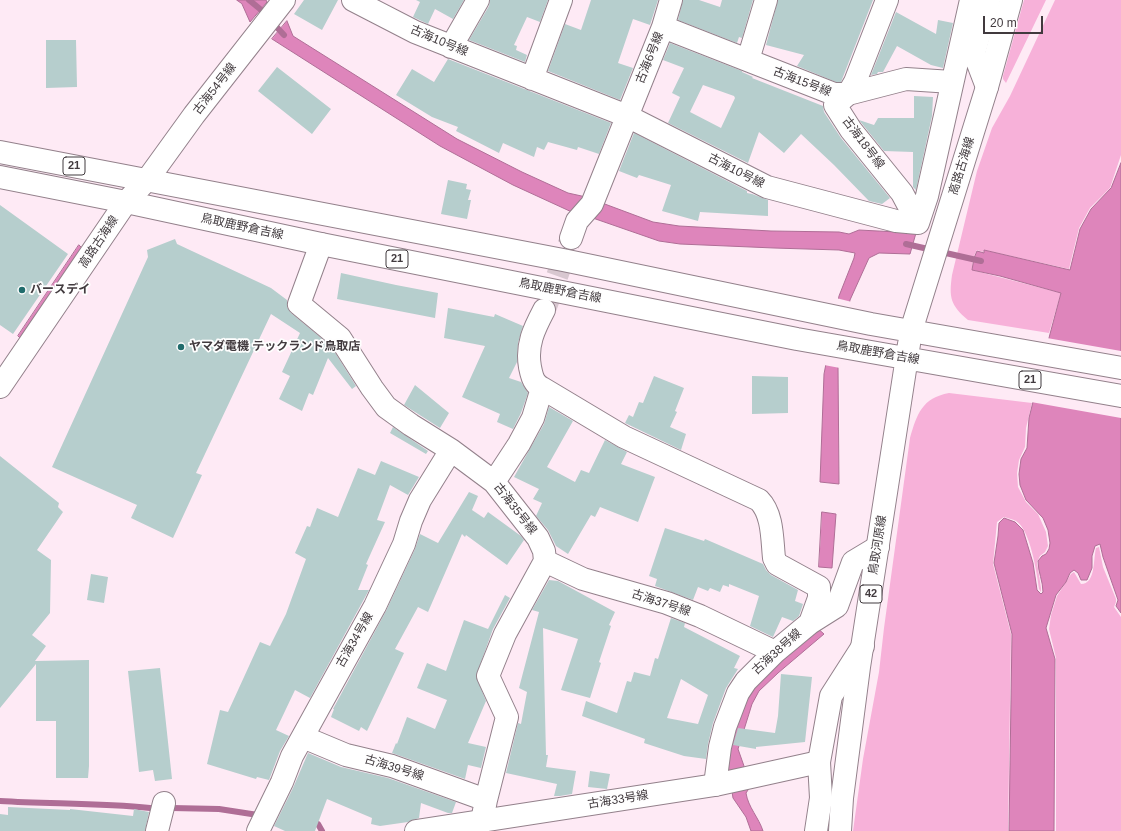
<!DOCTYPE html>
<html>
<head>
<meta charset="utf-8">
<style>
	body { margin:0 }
	#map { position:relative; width:1121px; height:831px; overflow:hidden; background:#feeaf5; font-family:Arial,sans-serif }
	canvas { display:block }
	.scale { position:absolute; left:983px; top:16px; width:60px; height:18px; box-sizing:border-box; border:2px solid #413a3e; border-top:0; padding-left:5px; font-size:12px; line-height:14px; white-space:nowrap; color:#413a3e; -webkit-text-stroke:3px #fefefe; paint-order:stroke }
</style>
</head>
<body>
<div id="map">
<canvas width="1121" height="831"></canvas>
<div class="scale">20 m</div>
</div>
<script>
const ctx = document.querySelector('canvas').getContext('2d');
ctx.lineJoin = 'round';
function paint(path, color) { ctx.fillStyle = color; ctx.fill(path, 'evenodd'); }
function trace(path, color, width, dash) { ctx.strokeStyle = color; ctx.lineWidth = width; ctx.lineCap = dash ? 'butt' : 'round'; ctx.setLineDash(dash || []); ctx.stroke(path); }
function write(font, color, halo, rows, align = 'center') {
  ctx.font = font + ' Arial,"Noto Sans JP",sans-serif'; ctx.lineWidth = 3.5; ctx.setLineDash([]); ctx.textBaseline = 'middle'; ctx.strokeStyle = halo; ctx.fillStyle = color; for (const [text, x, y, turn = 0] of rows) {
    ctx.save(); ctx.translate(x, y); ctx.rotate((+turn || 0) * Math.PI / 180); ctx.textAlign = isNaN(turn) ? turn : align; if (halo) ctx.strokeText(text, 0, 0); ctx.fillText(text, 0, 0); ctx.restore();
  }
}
paint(new Path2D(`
	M1024,0H1046L1006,83L1003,79V76Z
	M1055,0H1121V155L1110,188L1090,208L1079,228L1069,269L984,250L983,252L977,250L973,258L972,270L1061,293L1049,333L968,320C950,305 949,297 952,275L977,171L992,128L1010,96Z
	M949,393L1032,403L1026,428L1025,447L1019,460L1017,473L1018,487L1026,502L1038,514L1046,532L1048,546L1045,552L1040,556L1037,562L1041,588V592L1039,589C1037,573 1030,529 1016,521C1013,519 1007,518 1004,517L997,522L993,564L1011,634L1008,831H853L863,759L879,672L884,628L910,438C917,414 922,398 949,393Z
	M1099,547L1103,567L1116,599V602L1114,607L1121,617V831H1056V658L1049,629L1051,615L1057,596L1071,574L1074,572L1081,584C1096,584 1093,559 1096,548Z`), '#f7b1d9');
const water = new Path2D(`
	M237,0H266L267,2L250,22L242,4Z
	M287,21L293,36L457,139L522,172L568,193L586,197L653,222L679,226L771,231L839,232L849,234L859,230L916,233L910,254L879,253L869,258L850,300L838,366L839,484L820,482L824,374L839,296L854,258L855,253L839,250L774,248L680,244L659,241L587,216L574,213L513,185L440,146L272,39Z
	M1121,163V613L1116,606L1118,600L1103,557L1100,544L1095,546L1092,556V568L1087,580H1081L1078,573L1074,570L1070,573L1066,582L1056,595L1046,628L1055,659L1054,831H1009L1012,634L994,563L998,536L999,523L1004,518L1015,522L1023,530L1033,563L1037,590L1041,594L1043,592C1043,581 1038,572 1038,561L1042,556L1046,554L1049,549L1050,543L1048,530L1043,518L1026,500L1020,485L1019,474L1021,459L1027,448L1029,418L1050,334L1061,293L1000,276L972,270L974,258L977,251L984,253V250L1070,270L1080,229L1091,209L1111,188Z
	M79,245L82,248L21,339L18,336Z
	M822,512L836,514L832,568L819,567Z
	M816,627L824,634L778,673L759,691L752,704L738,749L744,766L743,770L748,790L746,793C748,807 759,818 763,831H751L746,817L733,798L726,754L742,696Z`);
paint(water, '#de85bb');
trace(water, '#af6e96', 1);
paint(new Path2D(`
	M836,298L852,302L840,368L824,365Z
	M1047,338L1121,351V418L1031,402Z`), '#feeaf5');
trace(new Path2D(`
	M249,0L260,9L284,35
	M906,244L981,261
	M0,801C50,804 100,803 150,808
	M172,808L219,809L258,815
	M310,821L318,824L322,831`), '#af6e96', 6);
paint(new Path2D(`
	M304,0H338L322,30L294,14Z
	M416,0H464L453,19L435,9L428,24L413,17L420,2Z
	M490,0H548L540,22L527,17L514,45L517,46L516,50L527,55L525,62L469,40L489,6Z
	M591,0H658L650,25L633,19L618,63L633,68L620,100L548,71L565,24L581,30Z
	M683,0H699L720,7L722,0H753L742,38L739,37L737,43L678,20Z
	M778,0H873L841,82H836L797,66L804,55L766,45Z
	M896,12L936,34L938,20L953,23L943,68L931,65L897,46L883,72H878L877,74L871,75Z
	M46,40H76L77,87L46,88Z
	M670,43L742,71V72L753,77L752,78L823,106L824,112L841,138L890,198L882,204L869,201L834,165L801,134L784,153L759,132L748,163L668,123L680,97L672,93L684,68L663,60ZM703,85L734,96L735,98L721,128L690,112Z
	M448,59L611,123L599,154L578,147L577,150L548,142L544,150L537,147L534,157L503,143L499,153L456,131L458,127L432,117L396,95L412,69L434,82Z
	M277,67L331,109L312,134L258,91Z
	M914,96L933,97L932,116L916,190L913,187V152L884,151L859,120L874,125L878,118H914Z
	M634,133L747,191V193L752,194L768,200V216L700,212L698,221L662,211L671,185L639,175L637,178L619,171Z
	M448,180L467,184L466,189L471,190L468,200H471L467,219L441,214Z
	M0,205L68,254L13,334L0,325Z
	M175,239L177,244L271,288L287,300V307L291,313L331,346L356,386L352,389L328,358L313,395L309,393L302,411L279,399L290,376L282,372L300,333L271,314L196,473L202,475L173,538L131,518L137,505L52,467L148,257L147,250Z
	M341,273L396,285L438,293L435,318L337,299Z
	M448,308L494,317L495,314L523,326L518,343L517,362L509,378L521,382L528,393L521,413L513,429L497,422L500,414L462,397L485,346L444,338Z
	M654,376L684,388L675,411L677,412L670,427L686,434L681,450L625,423L629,415L633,417L639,402L643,403Z
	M752,376L788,377V413L752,414Z
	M415,385L449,413L440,428L404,405Z
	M549,407L573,421L547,467L575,482L581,470L589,473L605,440L627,452L621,464L655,477L638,522L600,507L595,517L591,515L568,554L556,546L548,530L536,516L542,503L533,499L539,489L514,477L544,424Z
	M393,427L428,451L426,454L390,433Z
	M0,456L59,503L58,507L63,512L37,550L51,560L50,613L32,635L46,646L35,661L89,660V766L88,778H56V721H36V664L0,708Z
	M381,461L419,477L408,495L390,485L377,520L385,522L366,564L368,565L358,590H369L310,698L295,690L276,730L289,736L280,751L269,780L257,777L256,779L207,764L220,710L228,712L260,642L270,646L286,614L306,559L295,553L307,526L310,527L317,508L338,517L358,468L375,475Z
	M469,492L478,496L472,510L484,518L488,512L521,536L524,540L507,565L466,535L465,537L462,534L428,612L418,607L395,649L404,653L367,731L361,727L359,731L331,717L334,709H333L386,611L415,549L420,534L438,543Z
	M665,528L704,541L705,539L763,564L766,570L771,575L798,590L795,601L803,604L799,616L793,621L782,617L773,637L750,626L759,596L729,584V587L723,585L720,592L710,588L708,591L698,587L693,600L655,586L657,579L649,576Z
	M91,574L108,577L104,603L87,600Z
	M549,580L558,581L615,612L609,625L611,626L599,662L601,663L590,698L561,690L578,639L543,628L546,755H548L546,767L576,771L572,794L560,796H554L557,784L506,773L518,723L521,724L527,692L519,688L539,612L532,610Z
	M505,595L510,598L493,629L476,676L486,701L468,743L486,747L481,768L468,765L465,779L392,753L396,743L397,744L407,717L435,729L447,700L417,688L427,663L446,671L464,620L488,629Z
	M671,618L685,623L684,627L740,656L734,668L738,669L726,688L713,723L708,744L706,759L684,756L644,743L645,739L582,716L586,701L617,713L627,681L631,682L634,672L650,676L655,658L658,659ZM681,679L708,695L698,724L667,718Z
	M160,668L172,779L155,781L153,770L139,772L128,671Z
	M781,674L812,677L805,742L756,747V749L733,745L738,728L775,733L778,716Z
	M308,753L341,767L388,778L456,802L452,813H448L421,803L419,818L408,822L380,826L371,824L372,818L327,799L315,831H285L274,826L293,788Z
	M590,771L610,774L607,789L588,787Z
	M8,807L70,810V809L133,816L134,809L149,812L145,831H0V814L8,815Z`), '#b6cecd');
trace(new Path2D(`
	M546,307L569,243`), '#d8c7d0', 22, [22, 11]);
const minor = new Path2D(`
	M353,0L415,32L627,116L767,187L896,221L918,223L927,196L971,0
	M663,27L834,94H848L855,82L887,0
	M451,47L478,0
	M748,60L766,0
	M532,79L561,0
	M987,87L974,53L989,0
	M147,180L194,115L284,0
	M918,223L902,193L851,130L835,105L848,94L906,79L952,82
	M571,238L577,221L592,204L663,27L671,0
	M321,244L299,304L340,338L372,388L386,407L411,425L451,450L494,482L538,538L544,551L545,561L505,634L488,676L507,717L486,800L482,821
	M542,388L624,437L759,500C773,514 772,539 774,558L777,564L819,587V598L810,623
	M494,482L519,444L533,418L542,388C540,387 537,385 535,382C532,378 531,372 530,367C526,345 534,329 544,310
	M545,561L583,579L667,603L700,616L775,652
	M303,737L346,755L392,766L486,800
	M715,785L720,747L725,727L738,693L746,681L775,652L810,623L837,606L853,562L878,547
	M157,831L164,803
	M258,831L282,782L292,756L375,606L404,544L411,521L420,500L451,450
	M816,831L821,798L819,762L831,696L863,646`);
const tertiary = new Path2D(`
	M416,831L715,785L819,762`);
const secondary = new Path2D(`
	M911,331L987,87L1011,0
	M0,387L126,202L147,180`);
const primary = new Path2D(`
	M0,152L563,260L871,324L1121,368
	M0,177L126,202L321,244L797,339L1121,396
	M840,831L842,798L859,667L909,344`);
trace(minor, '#93818b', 24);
trace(tertiary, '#93818b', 24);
trace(secondary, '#93818b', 24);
trace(primary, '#93818b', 24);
trace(minor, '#fff', 22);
trace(tertiary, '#fff', 22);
trace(secondary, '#fff', 22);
trace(primary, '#fff', 22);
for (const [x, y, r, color] of [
	[22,290,4,"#206c6c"],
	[181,347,4,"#206c6c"]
]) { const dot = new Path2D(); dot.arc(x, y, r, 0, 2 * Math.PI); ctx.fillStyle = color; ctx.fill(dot); trace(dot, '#fefefe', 1.5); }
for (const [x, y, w] of [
	[74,166,22],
	[397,259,22],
	[1030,380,22],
	[871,594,22]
]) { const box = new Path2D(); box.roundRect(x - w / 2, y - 9, w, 18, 3); ctx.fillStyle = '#fefefe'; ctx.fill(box); trace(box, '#413a3e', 1); }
write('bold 11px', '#413a3e', null, [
	["21",74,166],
	["21",397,259],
	["21",1030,380],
	["42",871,594]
]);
write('12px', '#413a3e', '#fefefe', [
	["古海10号線",439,41,23],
	["古海6号線",650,58,-68],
	["古海15号線",802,82,21],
	["古海54号線",215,89,-52],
	["古海18号線",863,143,53],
	["高路古海線",962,166,-73],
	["古海10号線",736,171,27],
	["鳥取鹿野倉吉線",242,227,12],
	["高路古海線",99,242,-56],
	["鳥取鹿野倉吉線",560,291,11],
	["鳥取鹿野倉吉線",878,353,10],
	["古海35号線",515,509,52],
	["鳥取河原線",878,545,-81],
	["古海37号線",661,603,18],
	["古海34号線",355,640,-60],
	["古海38号線",777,652,-42],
	["古海39号線",394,768,17],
	["古海33号線",618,800,-9]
]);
write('bold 12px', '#413a3e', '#fefefe', [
	["バースデイ",30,290],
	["ヤマダ電機 テックランド鳥取店",189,347]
], 'left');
</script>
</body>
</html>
